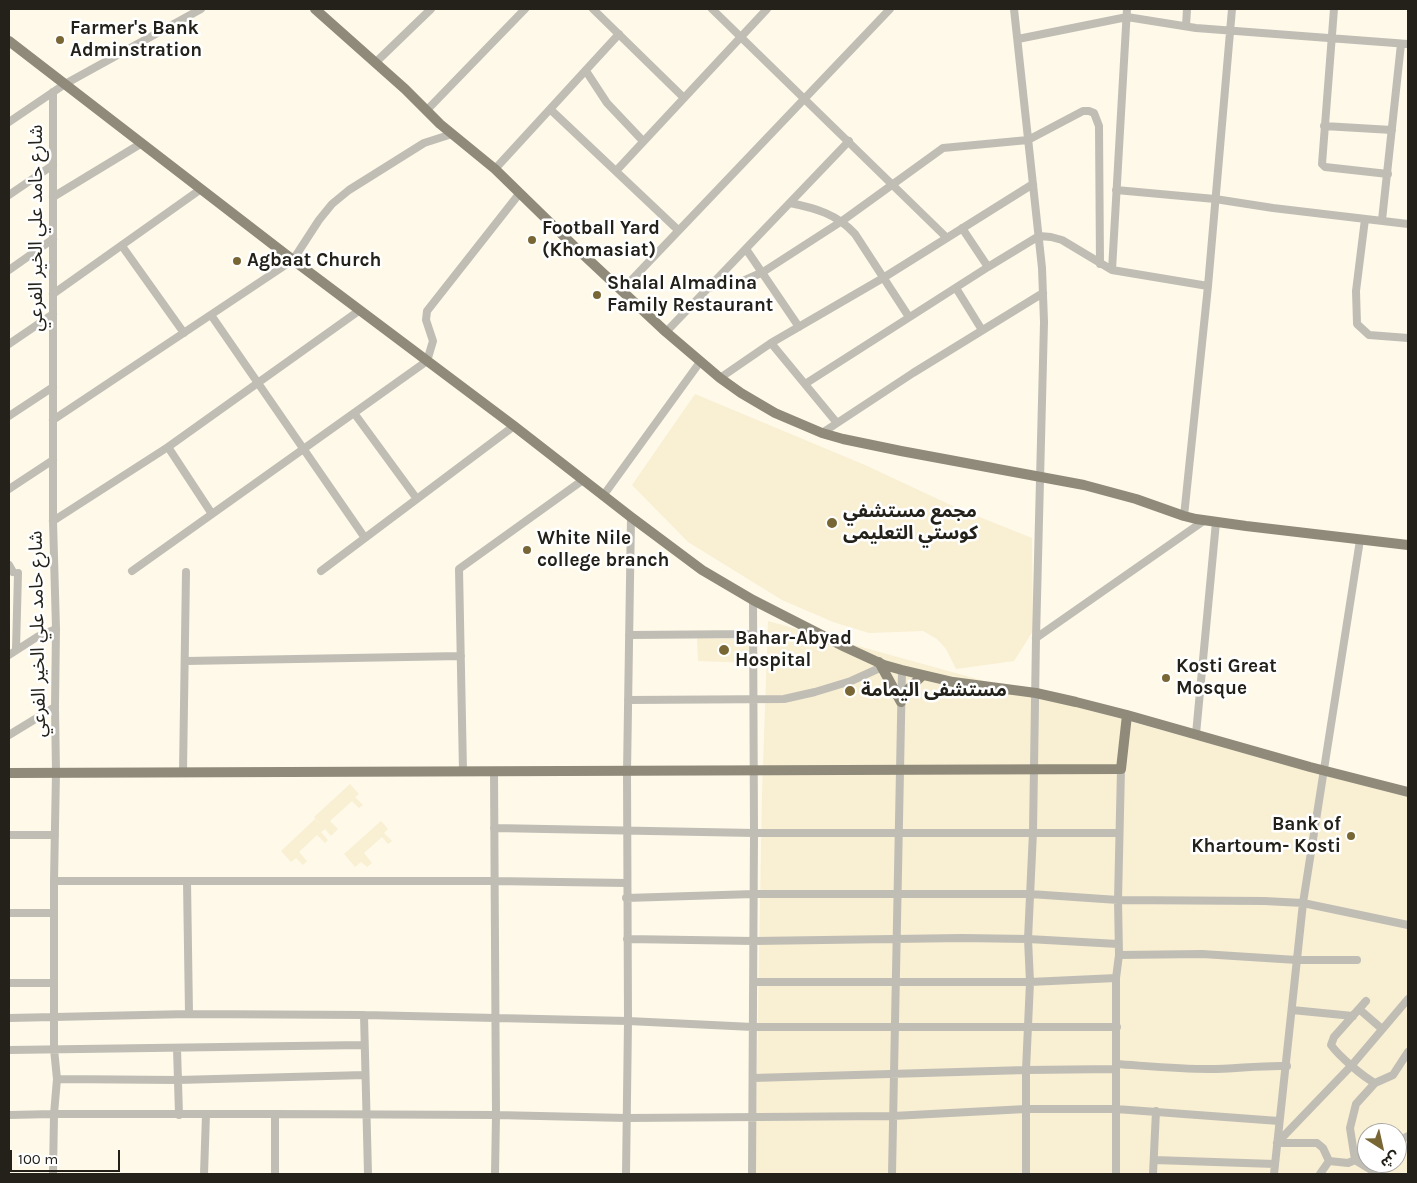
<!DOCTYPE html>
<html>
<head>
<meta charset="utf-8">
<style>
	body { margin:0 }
	#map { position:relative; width:1417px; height:1183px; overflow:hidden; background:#fff9e9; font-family:Karla,"Noto Sans Arabic",sans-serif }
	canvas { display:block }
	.frame { position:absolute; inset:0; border:10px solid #232119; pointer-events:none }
	.north { position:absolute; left:1357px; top:1123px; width:50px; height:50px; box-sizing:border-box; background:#fff; border:1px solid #a7a6a3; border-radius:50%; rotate:145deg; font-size:14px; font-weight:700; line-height:20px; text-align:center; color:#232119 }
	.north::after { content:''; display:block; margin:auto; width:18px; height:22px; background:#786634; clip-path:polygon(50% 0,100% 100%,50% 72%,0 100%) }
	.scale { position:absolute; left:10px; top:1150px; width:110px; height:22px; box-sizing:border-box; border:2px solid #232119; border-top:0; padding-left:6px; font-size:15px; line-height:18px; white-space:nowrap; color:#232119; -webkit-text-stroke:4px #fff; paint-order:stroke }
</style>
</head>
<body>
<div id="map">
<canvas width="1417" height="1183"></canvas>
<div class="frame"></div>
<div class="north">ش</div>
<div class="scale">100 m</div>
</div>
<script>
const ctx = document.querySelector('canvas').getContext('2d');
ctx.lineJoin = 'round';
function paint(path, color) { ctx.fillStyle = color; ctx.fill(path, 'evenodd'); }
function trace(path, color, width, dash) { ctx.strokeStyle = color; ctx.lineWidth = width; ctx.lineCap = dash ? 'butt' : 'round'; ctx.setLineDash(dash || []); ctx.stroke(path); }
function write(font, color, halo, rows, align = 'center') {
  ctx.font = font + ' Karla,"Noto Sans Arabic",sans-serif'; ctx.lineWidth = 5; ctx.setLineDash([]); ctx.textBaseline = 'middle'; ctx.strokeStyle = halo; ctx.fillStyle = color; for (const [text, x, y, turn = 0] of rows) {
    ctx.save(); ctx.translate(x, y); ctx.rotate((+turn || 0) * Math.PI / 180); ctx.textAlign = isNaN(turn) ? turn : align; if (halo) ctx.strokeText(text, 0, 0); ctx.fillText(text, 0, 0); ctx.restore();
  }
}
paint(new Path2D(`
	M695,394L865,465L957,508L1032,538L1033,631L1014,661L956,669L946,649L937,639L923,631L869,633L833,622L782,600L688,542L632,485Z
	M768,621L1334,778L1408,797V1174H755L762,795ZM1367,1133H1397V1163H1367Z
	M697,638L751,639V663L698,661Z
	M350,784L359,794L355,797L363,805L359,808L352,801L330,821L338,829L331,836L325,829L321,832L328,840L325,843L317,835L299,852L307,861L303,865L296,858L291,862L281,851L315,819L321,825L314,817Z
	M381,821L388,829L384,833L392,841L388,844L382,837L364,853L372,863L367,867L361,862L355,867L344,854Z`), '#f9efd3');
trace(new Path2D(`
	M593,9L683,97
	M712,9L947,238
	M1014,9L1042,268L1044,322L1036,638L1033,832L1028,939L1030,982L1026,1070V1174
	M1334,9L1322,164L1325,167L1388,174
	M1186,26L1187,9
	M1018,39L1127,17L1196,28L1408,44
	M375,63L431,9
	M586,71L607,103L643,141
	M53,92V521L56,629L55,707L56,772L54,881V1049L57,1079L54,1114L53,1174
	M551,110L678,230
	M426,111L525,9
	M9,122L65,84L201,9
	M1324,126L1392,130
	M495,169L619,34
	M616,171L767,9
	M1116,190L1215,199L1273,208L1408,224
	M9,195L53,165
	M53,197L142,143
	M790,203C815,208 837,214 855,234L909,317
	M1365,219L1356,291L1357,324L1369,335L1408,338
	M1382,220L1401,44
	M962,228L988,267
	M122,246L184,333
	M746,249L799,327
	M9,270L53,239
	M1112,270L1127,9
	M708,288L743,281L763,272L842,221L943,148L1028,140L1083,111H1089L1094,113L1099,126L1100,264
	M956,288L982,330
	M622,290L890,9
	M53,294L201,189
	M211,315L365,538
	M666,332L849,141
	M771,343L837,423
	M9,344L53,314
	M720,378L771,343L883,278L1033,184
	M805,384L988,267L1039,236L1051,237L1062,240L1112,270L1208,286
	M354,413L417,499
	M9,416L53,387
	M53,420L293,260L319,220L332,204L349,190L424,143L452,134
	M822,433L913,373L1043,293
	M168,447L212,514
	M9,489L53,460
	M603,496L700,362
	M1184,516L1208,286L1232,9
	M53,521L168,447L360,310
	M9,565L13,572
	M132,571L427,361L433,341L426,320L427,311L519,194
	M321,571L514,426
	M629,635L753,634
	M1036,638L1205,520
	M16,649L18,573
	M9,655L37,637L56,629
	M186,661L461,656
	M628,700L784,699L815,692L851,681L882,667
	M1196,734L1216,522
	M9,735L55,707
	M183,771L186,572
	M463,771L459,569L583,480
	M494,772L496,1115L495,1174
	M494,828L754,833H1119
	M9,835H55
	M54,881H494L626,883
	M187,881L189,1014
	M626,898L754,894H1030L1118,900L1264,901L1303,903L1408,925
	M9,913H54
	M627,939L754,941L962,938L1028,939L1118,944
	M1119,955L1202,954L1297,960H1357
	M754,982H1030L1116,978
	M9,983H54
	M1366,1001L1334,1037L1331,1045C1339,1056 1363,1077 1375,1083L1393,1075L1408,1052
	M1359,1009L1382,1029
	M1292,1010L1353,1016
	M364,1015L368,1174
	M9,1018L189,1014L364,1015L628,1021L753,1027H1117
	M177,1048L179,1115
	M9,1050L364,1045
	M1116,1064C1147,1066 1178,1069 1209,1069C1235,1069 1260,1065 1287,1066
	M753,1078L1026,1070L1116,1069
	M57,1079L178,1080L365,1075
	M1375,1083L1356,1104L1350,1128L1355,1160L1378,1174
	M275,1114V1174
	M9,1115L54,1114H275L496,1115L627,1118L893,1116L1026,1109H1116L1279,1121
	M1397,1142L1408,1136
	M1277,1143L1352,1065L1408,999
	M1277,1143H1317L1323,1148L1329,1161
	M1154,1160L1275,1164
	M204,1174L206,1114
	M626,1174L628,1021L627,772L631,517
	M752,1174L754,833L753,600
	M892,1174L902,670
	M1116,1174V978L1119,955L1118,900L1121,769
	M1153,1174L1156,1111
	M1274,1174L1303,903L1360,540
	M1320,1174L1329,1161L1348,1163L1367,1155`), '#c0bdb4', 8);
trace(new Path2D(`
	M315,9L405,89L440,124L495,169L575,247L666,332L720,378L741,393L775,413L822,433L843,439L901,451L1084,485L1136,499L1184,516L1196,519L1246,526L1408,545
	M9,41L293,260L514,426L631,517L702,570L753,600L845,647L884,665L902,670L953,682L1036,693L1076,702L1127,715L1310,767L1408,792
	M879,662L901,702
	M901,696L923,675
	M9,773L1121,769L1127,715`), '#8f8a7a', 10);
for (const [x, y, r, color] of [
	[60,40,5,"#786634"],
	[532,240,5,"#786634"],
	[237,261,5,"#786634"],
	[597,295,5,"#786634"],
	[832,523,6,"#786634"],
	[527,550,5,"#786634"],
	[724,650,6,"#786634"],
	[1166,678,5,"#786634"],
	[850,691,6,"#786634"],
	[1351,836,5,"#786634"]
]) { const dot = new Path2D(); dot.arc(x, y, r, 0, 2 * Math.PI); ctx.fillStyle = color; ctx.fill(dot); trace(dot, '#fff', 2); }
write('bold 19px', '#232119', '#fff', [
	["Farmer's Bank",70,29],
	["Adminstration",70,51],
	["Football Yard",542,229],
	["(Khomasiat)",542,251],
	["Agbaat Church",247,261],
	["Shalal Almadina",607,284],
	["Family Restaurant",607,306],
	["مجمع مستشفي",843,512],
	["كوستي التعليمى",843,534],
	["White Nile",537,539],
	["college branch",537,561],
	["Bahar-Abyad",735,639],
	["Hospital",735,661],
	["Kosti Great",1176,667],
	["Mosque",1176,689],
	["مستشفى اليمامة",861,691],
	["Bank of",1341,825,"right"],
	["Khartoum- Kosti",1341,847,"right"]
], 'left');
write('19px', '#232119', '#fff', [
	["شارع حامد علي الخير الفرعي",37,228,-90],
	["شارع حامد علي الخير الفرعي",38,634,-91]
]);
</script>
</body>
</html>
